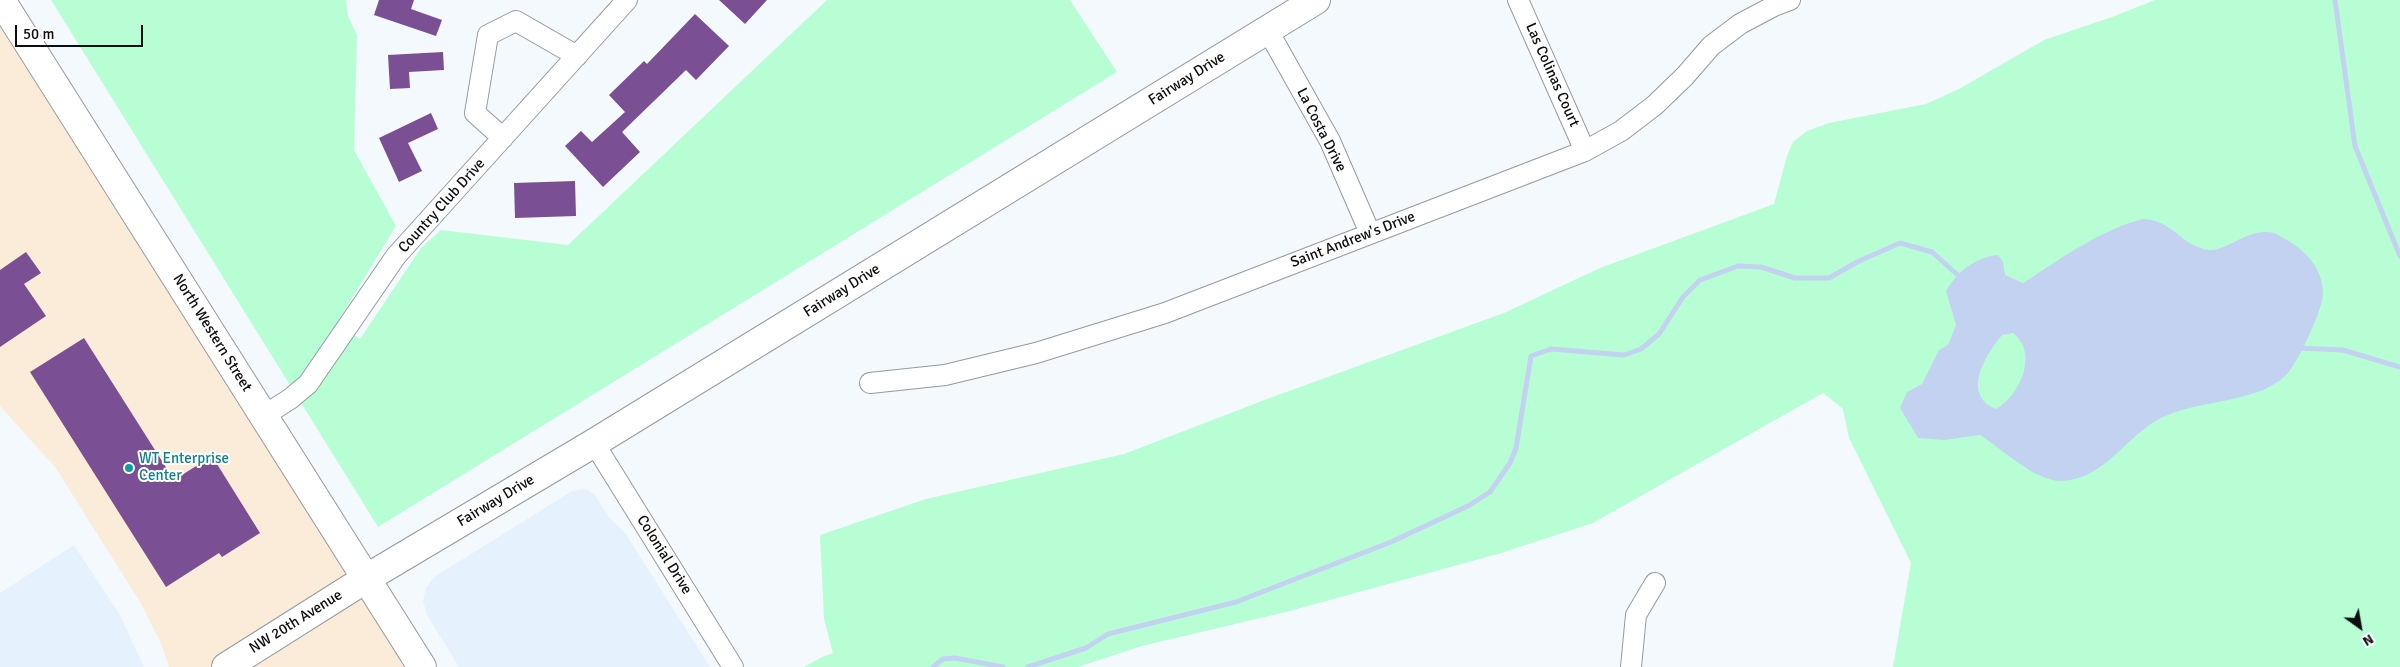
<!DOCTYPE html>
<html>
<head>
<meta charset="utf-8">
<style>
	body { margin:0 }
	#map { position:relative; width:2400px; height:667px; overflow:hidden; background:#f4f9fe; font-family:Signika,sans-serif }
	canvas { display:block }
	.north { position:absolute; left:2335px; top:602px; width:50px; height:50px; -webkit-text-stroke:4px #fff; paint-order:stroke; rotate:148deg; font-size:14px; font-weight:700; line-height:20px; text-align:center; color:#0c0d10 }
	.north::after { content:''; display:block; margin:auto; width:18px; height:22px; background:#0c0d10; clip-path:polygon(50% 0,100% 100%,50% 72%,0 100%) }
	.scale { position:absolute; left:15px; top:25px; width:128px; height:22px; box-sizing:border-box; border:2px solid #0c0d10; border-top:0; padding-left:6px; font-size:15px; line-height:18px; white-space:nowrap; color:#0c0d10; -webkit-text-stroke:4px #fff; paint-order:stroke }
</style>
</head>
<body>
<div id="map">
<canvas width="2400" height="667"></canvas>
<div class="north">N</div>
<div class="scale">50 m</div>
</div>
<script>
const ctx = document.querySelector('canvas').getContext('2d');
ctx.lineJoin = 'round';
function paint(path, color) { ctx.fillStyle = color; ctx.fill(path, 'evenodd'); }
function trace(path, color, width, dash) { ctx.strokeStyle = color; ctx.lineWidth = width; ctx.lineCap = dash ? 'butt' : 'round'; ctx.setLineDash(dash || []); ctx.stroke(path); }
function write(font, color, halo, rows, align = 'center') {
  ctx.font = font + ' Signika,sans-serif'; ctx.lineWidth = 4; ctx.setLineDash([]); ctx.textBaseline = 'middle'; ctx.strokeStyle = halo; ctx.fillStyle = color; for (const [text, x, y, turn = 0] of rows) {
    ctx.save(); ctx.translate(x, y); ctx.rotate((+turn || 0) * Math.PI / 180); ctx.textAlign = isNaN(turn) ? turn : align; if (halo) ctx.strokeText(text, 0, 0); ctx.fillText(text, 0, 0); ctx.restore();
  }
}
paint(new Path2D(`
	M586,489L595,495L609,517L625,533L710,667H459L427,615L423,601L426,588L434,577L572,491Z
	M74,545L120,615L144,667H0V593Z`), '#e6f1fe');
paint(new Path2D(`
	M0,0L422,667H169L160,641L140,602L55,467L0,406Z`), '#faecd9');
paint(new Path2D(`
	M51,0H346L348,16L357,35L354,150L396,226L340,318V326L360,339L421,248L441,230L568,245L827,0H1070L1117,72L378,527Z
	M2155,0H2400V667H1893L1911,563L1849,438L1843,409L1823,393L1593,523L1498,554L1286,612L1142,646L1078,667H804L822,657L833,653L824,619L820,535L926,499L1124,454L1267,399L1504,313L1600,268L1774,204L1787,156L1793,142L1807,131L1829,123L1926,104L1959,89L2044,40L2112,17Z`), '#b8fed5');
paint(new Path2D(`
	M2143,219C2173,220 2182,247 2209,250C2229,251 2248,227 2274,233C2278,234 2283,238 2287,240C2307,252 2323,269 2323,294C2323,309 2297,365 2285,376C2255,404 2199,399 2161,418C2125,436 2105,480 2061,481C2035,481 2002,449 1980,435L1944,440L1918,438L1900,408L1907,392L1922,384L1939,350L1948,345L1956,325L1946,291C1958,271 1974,258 1998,255L2003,262L2005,275L2023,283C2061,259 2099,230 2143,219ZM2013,333C2039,353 2020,396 1996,409C1961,394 1985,356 2002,335Z`), '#c3d2f1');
trace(new Path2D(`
	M2335,0L2355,146L2400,256
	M2296,348L2343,350L2400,367
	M933,667L943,659L955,658L1003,667
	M1028,667L1086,648L1108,634L1236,602L1391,542L1468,506L1490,492L1510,463L1516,448L1531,356L1551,349L1624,355L1641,349L1659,334L1683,297L1700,280L1738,266L1761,267L1795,278H1829L1857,262L1900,243L1932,252L1961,278`), '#c3d2f1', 5);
paint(new Path2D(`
	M379,0H414L411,9L442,20L436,36L374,15Z
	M719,0H767L745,24Z
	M695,14L729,46L696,80L686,70L622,132L640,152L603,187L565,146L581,131L592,142L625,112L609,95L644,61L647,64Z
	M443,52L444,70L409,72L410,88L390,89L388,55Z
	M431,113L438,129L408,143L422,171L399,182L379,138Z
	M575,181L576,216L515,218L514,183Z
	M26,252L41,273L24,284L46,316L0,347V270Z
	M84,338L174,480L212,456L260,533L222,557L219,553L166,587L30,372Z`), '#7b4f93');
const minor = new Path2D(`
	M1518,0L1585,151
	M1267,29L1330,141L1370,233
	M503,138L475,113L488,35L516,21L577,56
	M870,383L945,375L1036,353L1165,313L1585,151L1621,131L1655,105L1685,76L1711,46L1740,24L1774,6L1790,0
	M265,415L290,399L308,384L396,256L627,0
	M594,443L733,667
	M1631,667L1636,615L1655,583`);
const secondary = new Path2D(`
	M1,0L422,667
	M226,667L367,578L594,443L1316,0`);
trace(minor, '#949aa0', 22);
trace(secondary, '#949aa0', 30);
trace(minor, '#fff', 20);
trace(secondary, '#fff', 28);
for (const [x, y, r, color] of [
	[129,468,5,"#0f9aa8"]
]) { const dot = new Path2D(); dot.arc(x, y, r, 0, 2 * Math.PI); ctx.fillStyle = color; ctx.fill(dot); trace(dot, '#fff', 2); }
write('15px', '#0c0d10', '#fff', [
	["Las Colinas Court",1552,75,66],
	["Fairway Drive",1187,79,-32],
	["La Costa Drive",1321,130,63],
	["Country Club Drive",442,206,-48],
	["Saint Andrew's Drive",1353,240,-21],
	["Fairway Drive",842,291,-32],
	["North Western Street",212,333,58],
	["Fairway Drive",496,501,-31],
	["Colonial Drive",664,555,58],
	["NW 20th Avenue",296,622,-32]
]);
write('15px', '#0d838f', '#fff', [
	["WT Enterprise",139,459],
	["Center",139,476]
], 'left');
</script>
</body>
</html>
